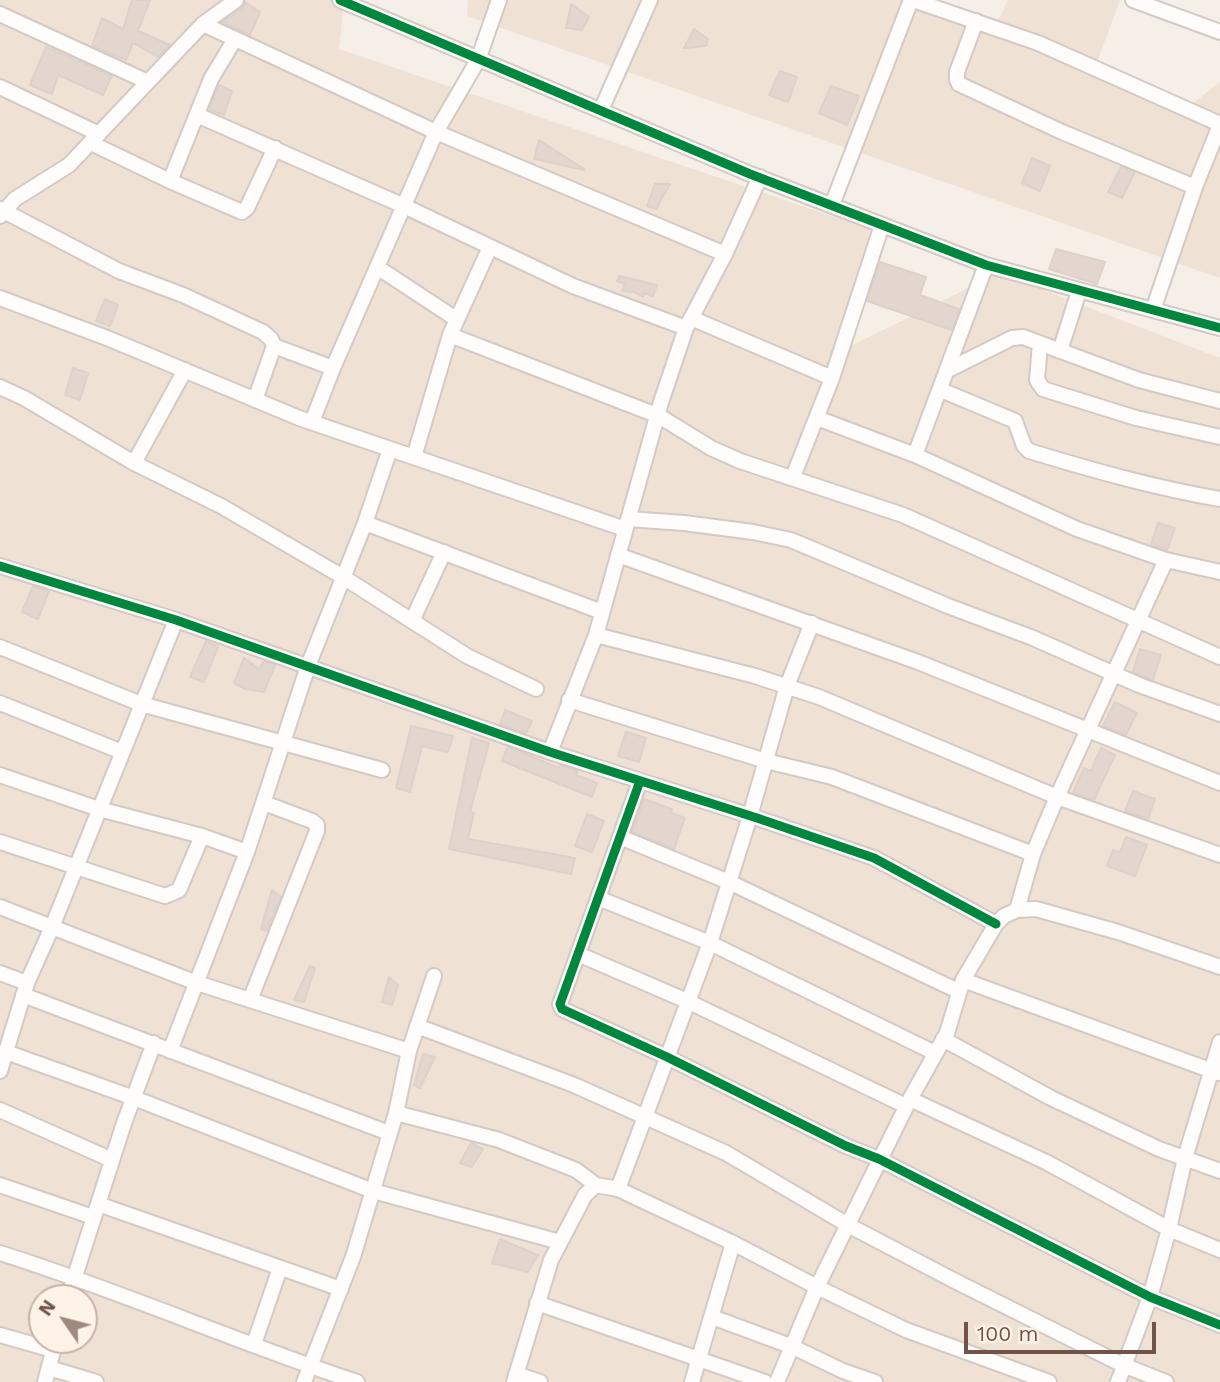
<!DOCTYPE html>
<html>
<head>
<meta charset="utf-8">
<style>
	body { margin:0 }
	#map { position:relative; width:1220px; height:1382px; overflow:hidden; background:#f6efe7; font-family:"Work Sans",sans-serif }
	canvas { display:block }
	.north { position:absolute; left:28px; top:1284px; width:70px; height:70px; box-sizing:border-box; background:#fff3e7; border:2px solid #c7b3a8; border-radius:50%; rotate:305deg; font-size:19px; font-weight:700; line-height:28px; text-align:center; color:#725349 }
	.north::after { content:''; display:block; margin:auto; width:24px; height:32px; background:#a08a80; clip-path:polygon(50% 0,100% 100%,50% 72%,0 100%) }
	.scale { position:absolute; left:964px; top:1322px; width:192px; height:32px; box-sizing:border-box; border:4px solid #725349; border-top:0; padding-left:9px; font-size:21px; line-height:24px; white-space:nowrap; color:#725349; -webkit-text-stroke:5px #fff3e7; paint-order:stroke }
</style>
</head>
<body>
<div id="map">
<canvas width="1220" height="1382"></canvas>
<div class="north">N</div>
<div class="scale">100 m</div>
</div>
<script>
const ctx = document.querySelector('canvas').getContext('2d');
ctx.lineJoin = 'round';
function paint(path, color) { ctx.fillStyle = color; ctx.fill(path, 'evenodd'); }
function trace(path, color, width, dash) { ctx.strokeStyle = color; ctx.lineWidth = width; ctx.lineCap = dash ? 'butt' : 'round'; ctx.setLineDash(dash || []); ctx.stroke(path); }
paint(new Path2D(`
	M0,0H344L339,49L870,229L853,345L999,273L1220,358V1382H0ZM42,1298H84V1340H42Z
	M468,0H916L993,32L1008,0H1120L1092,76L1188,107L1220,82V278L467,16Z`), '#efe1d4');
const building = new Path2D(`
	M132,0H150L138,31L170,45L158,57L133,43L126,60L92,46L102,18L123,29Z
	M245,2L260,12L250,35L222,22L242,8Z
	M571,4L589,17L582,30L566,28Z
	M694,29L708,39L706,46L684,48Z
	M46,47L112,76L103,95L58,75L52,94L30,85Z
	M780,71L797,77L788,102L769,95Z
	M219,85L232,91L224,115L209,109Z
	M831,86L859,96L847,125L819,113Z
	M539,140L584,169V170L534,159Z
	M1032,158L1050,166L1040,191L1022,183Z
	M1121,167L1135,172L1122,198L1108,192Z
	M655,184H670L656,209L647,206Z
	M1056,249L1105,262L1097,284L1049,269Z
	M880,262L926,277L920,295L959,309L952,330L867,301Z
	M619,276L657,285L653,296L644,293L643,297L634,292L622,291L625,284L617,281Z
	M105,299L118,305L110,326L96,321Z
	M73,368L88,373L80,400L65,395Z
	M1158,523L1175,528L1167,550L1151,545Z
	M33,586L49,591L38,619L22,612Z
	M206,641L218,647L204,682L190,677Z
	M1140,649L1161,655L1153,680L1133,672Z
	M244,658L259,669L264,661L275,665L264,692L245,689L234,683Z
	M1115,702L1137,713L1126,735L1103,726Z
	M505,710L532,721L526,733L500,724Z
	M411,726L453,736L448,752L422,746L410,792L396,788Z
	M626,732L646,738L639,762L618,756Z
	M472,738L489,743L470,812L474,813L468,839L575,858L571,874L449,849Z
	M508,747L559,768L560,765L577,771L576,775L597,783L592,797L502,761Z
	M1101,748L1115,755L1094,800L1073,793L1084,768L1091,771Z
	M1133,791L1155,799L1148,819L1125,811Z
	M644,799L672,809L671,813L685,818L674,849L632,832Z
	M587,814L604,821L592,852L575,846Z
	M1126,837L1147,845L1135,876L1107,866L1113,850L1120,852Z
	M272,890L281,897L266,931L261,929Z
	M310,966L315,968L304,1002L294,1000Z
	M389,977L398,985L392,1005L382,1002Z
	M423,1054L435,1057L420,1088L414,1085Z
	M471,1143L483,1149L472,1167L460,1163Z
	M500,1239L538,1255L528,1272L492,1263Z`);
paint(building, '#e2d6cf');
trace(building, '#ded1ca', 2);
const street = new Path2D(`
	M340,0L750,174L986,265L1220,328
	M913,0L1038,43L1220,124
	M1133,0L1220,32
	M0,14L148,82
	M976,21L957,72V80L959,84L1062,132L1195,187
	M203,24L436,132L725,254
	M0,87L99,134
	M601,110L650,0
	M197,115L404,206L573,286L686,328
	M91,143L170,181L242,212L247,208L275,148
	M170,181L211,79L235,39
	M832,205L911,0
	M0,209L119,271L183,295L263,332L271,339L274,346L255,400
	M0,216L15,199L69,165L203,24L236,0
	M377,267L456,319
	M0,298L107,338L299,418L625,529
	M1153,310L1195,187L1220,125
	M691,318L832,378
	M450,335L659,416L711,448L740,461L903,515L1220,657
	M1040,344L1037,380L1043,389L1136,418L1220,437
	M274,346L333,368L312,422
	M1060,351L1079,291
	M333,368L436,132L478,60L499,0
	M948,370L1012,338L1023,337L1139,380L1220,401
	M0,387L24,398L134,463L221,506L343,577L467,656L536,689
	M941,390L1015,421L1024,446L1029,451C1092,470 1155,488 1220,499
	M817,418L915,455L1077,529L1166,560L1220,572
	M915,455L986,265
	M414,457L450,335L490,247
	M134,463L185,370
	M793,477L832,378L882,225
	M628,519L684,523L753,532L791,540L948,606L1033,638L1139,685L1220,714
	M365,523L602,612
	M618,555L918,662L1220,783
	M0,566L176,620L550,752L757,818L874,858L996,924
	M412,621L444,552
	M596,635L755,676L819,697L1057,797L1220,855
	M0,647L141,704L382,770
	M569,700L766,761L832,777L1033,854
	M0,703L122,752
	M550,752L596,635L661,402L686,328L725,254L760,177
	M0,775L99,809L202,836L247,852
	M640,781L560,1004L562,1009L667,1057L846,1146L879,1159L1150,1297L1220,1325
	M620,837L729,882L958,991
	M0,842L165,896L179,890L202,836
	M598,898L710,943L935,1053
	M0,907L197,983L409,1051
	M1017,910L1033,854L1057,797L1166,560
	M578,954L687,1001L906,1106
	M0,973L27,983
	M963,980L1218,1073
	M23,995L389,1133
	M250,1000L317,831V825L312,821L264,803
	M417,1026L574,1085L726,1153L848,1225L955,1281L1123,1365L1166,1382
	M943,1039L1051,1098L1159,1149L1220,1171
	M170,1051L247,852L308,666L365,523L390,449
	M6,1052L134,1098L373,1191L560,1242
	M0,1071L27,983L52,927L176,620
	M910,1099L1046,1162L1169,1229L1220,1250
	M0,1110L112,1160
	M396,1113L499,1140L576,1170L596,1185L618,1189L733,1243L817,1287L906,1330L1049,1382
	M0,1185L93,1217
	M618,1189L710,943L750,816L787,686L812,623
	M98,1204L341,1289
	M0,1253C121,1291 236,1342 357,1382
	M68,1298L124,1123L154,1043
	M537,1303L765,1382
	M712,1317L793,1347L843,1371L875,1382
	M0,1335L53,1350
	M254,1344L280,1268
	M49,1368L96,1382
	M516,1374L540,1382
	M45,1382L56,1340
	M304,1382L353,1257L396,1113L409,1051L434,976
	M514,1382L551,1260L585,1195L596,1185
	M692,1382L733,1243
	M777,1382L817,1287L910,1099L947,1033L963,980L996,924L1004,916L1017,910L1036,909L1118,932L1220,967
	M1118,1382L1150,1297L1169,1229L1185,1158L1220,1042`);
trace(street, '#d4cac5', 18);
trace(street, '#fefdfb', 14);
trace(new Path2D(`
	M340,0L750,174L986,265L1220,328
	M0,566L176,620L550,752L757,818L874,858L996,924
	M640,781L560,1004L562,1009L667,1057L846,1146L879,1159L1150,1297L1220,1325`), '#00873e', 9);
</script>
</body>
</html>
